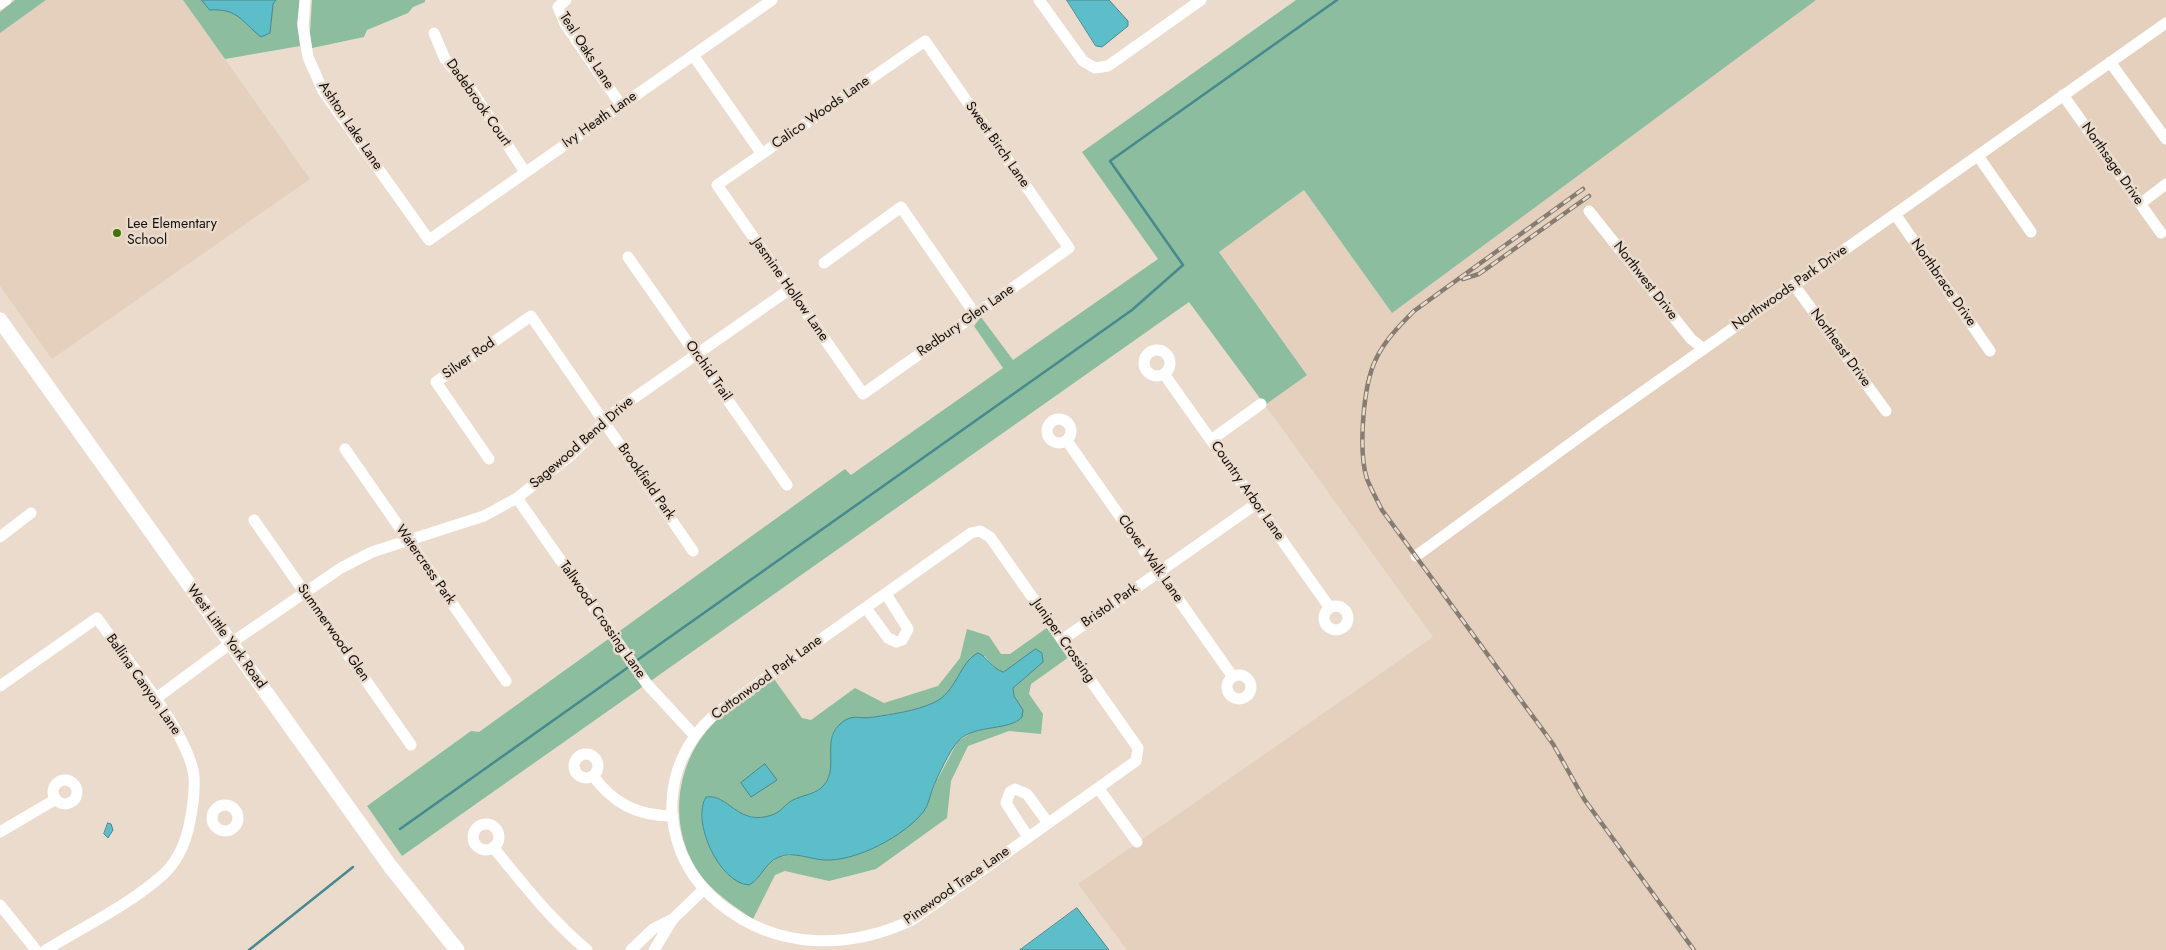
<!DOCTYPE html>
<html>
<head>
<meta charset="utf-8">
<style>
	body { margin:0 }
	canvas { display:block; background:#eadbcd }
</style>
</head>
<body>
<canvas width="2166" height="950"></canvas>
<script>
const ctx = document.querySelector('canvas').getContext('2d');
ctx.lineJoin = 'round';
function paint(path, color) { ctx.fillStyle = color; ctx.fill(path, 'evenodd'); }
function trace(path, color, width, dash) { ctx.strokeStyle = color; ctx.lineWidth = width; ctx.lineCap = dash ? 'butt' : 'round'; ctx.setLineDash(dash || []); ctx.stroke(path); }
function write(font, color, halo, rows, align = 'center') {
  ctx.font = font + ' Jost,sans-serif'; ctx.lineWidth = 5; ctx.setLineDash([]); ctx.textBaseline = 'middle'; ctx.strokeStyle = halo; ctx.fillStyle = color; for (const [text, x, y, turn = 0] of rows) {
    ctx.save(); ctx.translate(x, y); ctx.rotate((+turn || 0) * Math.PI / 180); ctx.textAlign = isNaN(turn) ? turn : align; if (halo) ctx.strokeText(text, 0, 0); ctx.fillText(text, 0, 0); ctx.restore();
  }
}
paint(new Path2D(`
	M46,0H183L310,179L52,359L0,286V33Z
	M1816,0H2166V950H1127L1078,884L1433,637L1265,405L1307,374L1219,251L1304,190L1392,313Z`), '#e4d0bc');
paint(new Path2D(`
	M15,0H46L0,33V12Z
	M183,0H300L297,23L300,46L225,59Z
	M312,0H425V2L413,7L408,13L367,30L364,37L312,48L310,33Z
	M1296,0H1816L1392,313L1304,190L1219,252L1307,375L1265,405L1189,302L402,856L367,806L471,731L479,732L845,469L851,475L1003,368L974,326L981,317L1013,360L1158,259L1082,152Z
	M1048,627L1069,657L1031,684L1029,694L1043,714L1041,734L1009,731L968,746L951,781L947,818L876,869L829,881L785,871L775,875L753,919C738,909 723,899 710,886C668,842 670,772 710,727C727,707 752,694 774,679L802,718L811,720L855,688L884,703L938,686L960,658L967,629L989,636L1001,654H1010ZM1042,653L1043,662L1013,688L1014,696L1023,710L1016,722L973,732L958,741L935,784L923,812L892,838L853,856L824,860L794,855L778,857L765,867L754,882C748,881 737,882 732,878C712,862 693,820 706,797C726,792 739,827 772,815C781,812 785,804 793,800C806,794 820,794 828,779C837,762 822,734 842,723C855,715 861,720 874,717C898,712 936,710 952,689C959,679 965,667 971,657L985,656L996,669L1003,672Z`), '#8bbd9e');
const water = new Path2D(`
	M202,0H276L273,4L270,33L261,37C242,22 238,8 210,10Z
	M1067,0H1109L1128,21V26L1102,47L1096,46Z
	M1036,649L1042,653L1043,662L1013,688L1014,696L1023,710L1022,717C1010,731 976,724 959,740C949,751 938,776 932,790C930,797 928,805 924,811C905,836 855,862 824,860C809,859 793,851 779,857C765,862 761,879 749,885C719,883 691,821 706,797C728,793 738,827 772,815C781,812 785,804 793,800C803,795 812,795 821,788C841,771 821,742 839,725C853,712 858,720 874,717C893,714 915,711 933,703C957,693 959,662 978,653C988,657 992,669 1003,672Z
	M765,764L777,780L751,797L741,783Z
	M108,823L111,824L113,830L108,838L104,834Z
	M1077,908L1109,950H1020Z`);
paint(water, '#5cbec9');
trace(water, '#46898f', 1);
trace(new Path2D(`
	M636,661L1132,310L1183,265L1110,161L1337,0
	M400,829L630,666
	M249,950L353,867`), '#46898f', 2.5);
trace(new Path2D(`
	M305,0L303,26L308,57L323,91L429,240L772,0
	M566,0L558,7L565,24L621,105
	M1039,0L1083,61L1095,68L1108,66L1201,0
	M0,4L6,0
	M434,33L445,59L473,92L525,172
	M925,41L1069,248L863,394L717,185Z
	M693,55L762,154
	M2110,62L2166,139
	M2063,95L2161,233
	M1978,156L2031,232
	M2140,204L2166,184
	M1589,211L1691,339L1704,349
	M1895,214L1990,351
	M628,257L787,485
	M824,263L901,207L975,314
	M1794,285L1886,411
	M1144 363a13 13 0 1 1 26 0a13 13 0 1 1-26 0Z
	M1164,374L1330,608
	M1047 431a12 12 0 1 1 24 0a12 12 0 1 1-24 0Z
	M1211,440L1261,404
	M1067,441L1233,677
	M345,449L506,681
	M489,459L436,382L531,316L693,551
	M517,498L647,684L694,735
	M254,520L411,745
	M980,531L990,537L1138,748L1136,761L912,920C848,950 777,950 720,904C692,881 675,850 672,813C670,775 686,740 714,715L971,533Z
	M0,537L31,513
	M1416,556L1600,422L2166,23
	M1324 618a12 12 0 1 1 24 0a12 12 0 1 1-24 0Z
	M866,608L888,638L896,642L902,640L908,629L886,594
	M1062,640L1256,504
	M1227 687a12 12 0 1 1 24 0a12 12 0 1 1-24 0Z
	M0,686L97,618C123,655 189,733 194,776C195,791 193,806 190,821C186,843 176,865 158,879C125,907 83,927 46,950
	M155,699L231,643L341,568L372,552L484,516L517,498L570,456L617,410L790,289
	M574 766a12 12 0 1 1 24 0a12 12 0 1 1-24 0Z
	M593,776C614,804 638,816 673,816
	M53 792a12 12 0 1 1 24 0a12 12 0 1 1-24 0Z
	M1099,789L1137,842
	M212 818a13 13 0 1 1 26 0a13 13 0 1 1-26 0Z
	M473 837a13 13 0 1 1 26 0a13 13 0 1 1-26 0Z
	M0,832L56,799
	M1028,837L1006,803L1010,792L1015,789L1027,794L1048,823
	M493,847C523,884 551,920 587,950
	M0,905L36,950
	M631,950L653,929L673,919
	M654,950L673,919L703,890`), '#fff', 11);
trace(new Path2D(`
	M0,320L390,866L457,950`), '#fff', 15);
const rail = new Path2D(`
	M1583,189L1414,311C1400,325 1385,340 1376,359C1363,385 1358,451 1367,479C1371,489 1377,500 1382,510L1553,744L1584,799L1694,950
	M1463,279L1479,274L1589,196`);
trace(rail, '#867c72', 4.5);
trace(rail, '#eadbcd', 2.5, [8]);
for (const [x, y, r, color] of [
	[117,233,5,"#3e7504"]
]) { const dot = new Path2D(); dot.arc(x, y, r, 0, 2 * Math.PI); ctx.fillStyle = color; ctx.fill(dot); trace(dot, '#eadbcd', 2); }
write('14px', '#120d09', '#eadbcd', [
	["Teal Oaks Lane",586,51,57],
	["Dadebrook Court",478,103,55],
	["Calico Woods Lane",821,113,-35],
	["Ivy Heath Lane",600,120,-35],
	["Ashton Lake Lane",350,126,56],
	["Sweet Birch Lane",997,145,55],
	["Northsage Drive",2112,164,55],
	["Northwest Drive",1645,281,52],
	["Northbrace Drive",1943,283,55],
	["Northwoods Park Drive",1790,288,-35],
	["Jasmine Hollow Lane",790,290,55],
	["Redbury Glen Lane",966,321,-35],
	["Northeast Drive",1840,348,54],
	["Silver Rod",469,359,-35],
	["Orchid Trail",708,371,55],
	["Sagewood Bend Drive",582,443,-41],
	["Brookfield Park",646,482,55],
	["Country Arbor Lane",1247,491,55],
	["Clover Walk Lane",1150,559,55],
	["Watercress Park",425,565,55],
	["Bristol Park",1110,606,-35],
	["Tallwood Crossing Lane",602,620,55],
	["Summerwood Glen",333,633,55],
	["West Little York Road",226,637,54],
	["Juniper Crossing",1063,641,55],
	["Cottonwood Park Lane",767,678,-36],
	["Ballina Canyon Lane",143,685,55],
	["Pinewood Trace Lane",957,886,-35]
]);
write('14px', '#120d09', '#eadbcd', [
	["Lee Elementary",127,225],
	["School",127,241]
], 'left');
</script>
</body>
</html>
